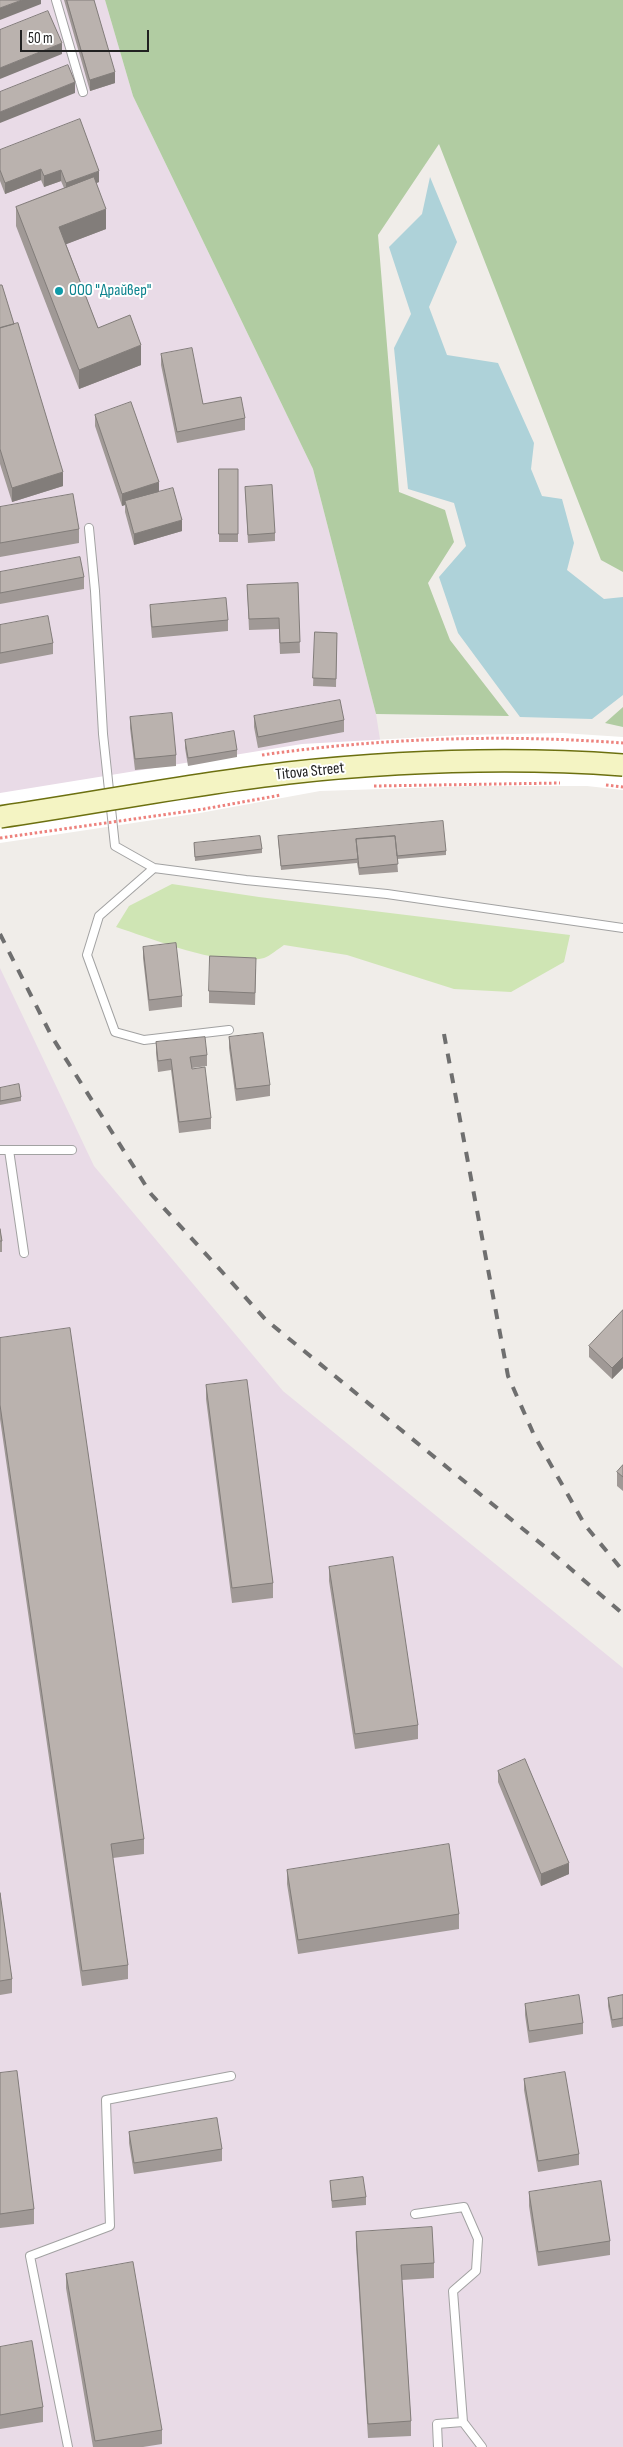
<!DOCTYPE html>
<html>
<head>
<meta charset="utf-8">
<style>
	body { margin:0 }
	#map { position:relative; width:623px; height:2447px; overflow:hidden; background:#f0ede9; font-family:"Sofia Sans Condensed",sans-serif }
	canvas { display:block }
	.scale { position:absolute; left:20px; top:30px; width:129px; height:22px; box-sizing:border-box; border:2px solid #212121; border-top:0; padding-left:6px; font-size:15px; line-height:18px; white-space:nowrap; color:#212121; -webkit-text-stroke:4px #fff; paint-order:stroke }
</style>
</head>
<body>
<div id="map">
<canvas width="623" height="2447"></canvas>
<div class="scale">50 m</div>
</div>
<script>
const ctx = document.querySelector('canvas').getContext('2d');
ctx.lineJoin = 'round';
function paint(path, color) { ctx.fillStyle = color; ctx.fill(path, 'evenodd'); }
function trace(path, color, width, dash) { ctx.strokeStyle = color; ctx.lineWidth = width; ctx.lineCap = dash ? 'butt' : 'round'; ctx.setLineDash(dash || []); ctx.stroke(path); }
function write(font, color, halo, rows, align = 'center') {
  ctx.font = font + ' "Sofia Sans Condensed",sans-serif'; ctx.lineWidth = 4; ctx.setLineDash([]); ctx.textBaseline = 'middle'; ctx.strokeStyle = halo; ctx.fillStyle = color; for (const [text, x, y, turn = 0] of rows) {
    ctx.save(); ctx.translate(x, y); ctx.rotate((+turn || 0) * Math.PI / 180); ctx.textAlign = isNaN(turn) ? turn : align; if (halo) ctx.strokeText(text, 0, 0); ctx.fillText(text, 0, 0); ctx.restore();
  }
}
paint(new Path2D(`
	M0,0H105L133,96L313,469L376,714L382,752L0,806Z
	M0,968L94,1166L283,1391L623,1668V2447H0Z`), '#e9dbe7');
paint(new Path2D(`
	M172,884L259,897L570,935L564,962L511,992L454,989L347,955L284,945C278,949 270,956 264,958C223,968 156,940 116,927L129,906Z`), '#cfe5b4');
paint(new Path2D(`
	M105,0H623V572L601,560L439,144L378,235L399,492L445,510L454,542L428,583L450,640L509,716L376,714L313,469L133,96Z
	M623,707V727L605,723Z`), '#b1cca2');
paint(new Path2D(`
	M430,177L457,242L429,307L447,355L498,363L534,443L531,469L542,496L562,499L574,543L567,570L604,599L623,597V695L592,719L520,717L458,633L439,577L466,546L454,503L408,489L394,348L411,314L389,247L422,214Z`), '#aed2d9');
paint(new Path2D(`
	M562,733L623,737V790L587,786H475L320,791L200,813L0,843V793L302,744L462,735Z`), '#fff');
const service = new Path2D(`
	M56,0L83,92
	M89,528L95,591L103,734L115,846L154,868
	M229,1030L144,1040L115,1032L87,955L99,916L154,868L246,880L387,894L623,928
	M0,1150H72
	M9,1150L24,1253
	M415,2214L464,2207L478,2239L476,2271L453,2291L463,2422L482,2447
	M68,2447L30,2256L110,2226L106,2100L231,2076
	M438,2447L437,2424L463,2422`);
trace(service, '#a2a2a2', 10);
trace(service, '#fff', 8);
trace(new Path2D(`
	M0,934L52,1037L151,1194L266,1320L550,1551L623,1614
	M444,1034L508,1376L534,1435L585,1525L623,1571`), '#6f6f6f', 4, [10, 10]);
const secondaryBridge = new Path2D(`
	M0,817C96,803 191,784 288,773C399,761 511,757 623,765`);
trace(secondaryBridge, '#6c7010', 24, []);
trace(new Path2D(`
	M262,755C380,738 504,734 623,743
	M606,785L623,787
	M374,786L560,783
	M0,838L204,809L281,795`), '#ed827d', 3, [2.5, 2.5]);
trace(secondaryBridge, '#f4f4c3', 21);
paint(new Path2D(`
	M64,0H94L115,83L90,91Z
	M0,150L99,182L96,183L106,229L66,244L98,328L141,365L79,389L16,226V207L64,188L61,181L44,187L41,180L5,194L0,181Z
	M0,285L63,486L12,502L0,464Z
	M161,354L203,404L245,418V430L177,443L161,365Z
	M95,415L159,492L182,531L134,545L125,512V505L122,506L95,426Z
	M219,469H238V542H219Z
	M245,487L275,533V541L248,543Z
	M0,507L79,529V543L0,557Z
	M0,572L84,577V589L0,604Z
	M298,583L300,653L280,654L279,629L249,630L247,585Z
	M150,605L228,620V631L152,638L150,616Z
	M0,625L53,643V654L0,664Z
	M315,632L337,633L336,687L313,686Z
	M254,716L344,720V732L258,748L254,727Z
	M130,717L176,755V766L135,770L130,728Z
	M185,740L237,750V757L188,766L185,748Z
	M278,839L446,851V855L397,859L398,872L359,875L357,863L281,870Z
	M194,843L262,849V853L195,861Z
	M143,947L182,996V1007L149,1011L143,958Z
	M256,969L255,1005L209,1003V991Z
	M229,1037L270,1085V1096L236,1101L229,1048Z
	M156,1042L207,1055V1066L192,1068L211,1118V1129L179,1133L171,1070L158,1072L156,1053Z
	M0,1088L21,1097V1101L0,1105Z
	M0,1229L2,1241V1252H0Z
	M623,1310V1368L612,1379L589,1357V1346Z
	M0,1338L144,1839V1854L113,1858L128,1965V1979L82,1986L0,1419Z
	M206,1385L273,1583V1598L232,1603L206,1399Z
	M623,1465V1491L617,1486V1472Z
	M329,1567L418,1725V1739L355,1749L329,1581Z
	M498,1771L569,1874L541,1886L498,1782Z
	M287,1870L459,1914V1929L298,1954L287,1884Z
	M0,1893L12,1979V1993L0,1995Z
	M623,1995V2026L612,2028L608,2006V1998Z
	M525,2004L583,2023V2034L529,2043L525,2015Z
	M0,2073L34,2209V2224L0,2228Z
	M524,2079L579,2154V2165L538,2172L524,2090Z
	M129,2132L222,2149V2161L134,2174L129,2143Z
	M330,2181L366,2197V2205L332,2208Z
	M529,2192L610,2241V2255L538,2266L529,2206Z
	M356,2232L434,2263V2278L402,2280L411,2421V2436L368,2438L356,2246Z
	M66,2274L162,2430V2444L143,2447H93L66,2288Z
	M0,2347L43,2407V2422L0,2429Z`), '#a09996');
paint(new Path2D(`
	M22,0H41V4L0,20V8Z
	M62,43V54L0,79V68Z
	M115,72V83L90,91V80Z
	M75,82V93L0,123V112Z
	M41,169V180L5,194V183Z
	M61,170V181L44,187V176Z
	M99,171V182L66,195V183Z
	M106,209V229L59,247V227Z
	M141,345V365L79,389V370Z
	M63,472V486L12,502V488Z
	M159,482V493L125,501V505L122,506V494Z
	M182,520V531L134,545V534Z
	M623,1357V1368L612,1379V1368Z
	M569,1863V1874L541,1886V1874Z`), '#827d7a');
const building = new Path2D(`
	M0,0H22L0,8Z
	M67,0H94L115,72L90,80Z
	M48,11L62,43L0,68V30Z
	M68,65L75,82L0,112V92Z
	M80,119L99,171L66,183L61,170L44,176L41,169L5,183L0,170V150Z
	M94,177L106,209L59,227L98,328L130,315L141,345L79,370L16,207Z
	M0,285H2L14,324L0,328Z
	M18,323L63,472L12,488L0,449V328Z
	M192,348L203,404L241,397L245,418L177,432L161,354Z
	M131,402L159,482L122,494L95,415Z
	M219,469H238V534H219Z
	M272,485L275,533L248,535L245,487Z
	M173,488L182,520L134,534L125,501Z
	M73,494L79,529L0,543V507Z
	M80,557L84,577L0,593V572Z
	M298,583L300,642L280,643L279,618L249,619L247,585Z
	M226,598L228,620L152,627L150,605Z
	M48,616L53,643L0,653V625Z
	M315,632L337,633L336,679L313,678Z
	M340,700L344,720L258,737L254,716Z
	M172,713L176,755L135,759L130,717Z
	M234,731L237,750L188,758L185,740Z
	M443,821L446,851L397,856L395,836L356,839L358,859L281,866L278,836Z
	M260,836L262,849L195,857L194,843Z
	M395,836L398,864L359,868L356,839Z
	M176,943L182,996L149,1000L143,947Z
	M210,956L256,958L255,993L209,991Z
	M263,1033L270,1085L236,1089L229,1037Z
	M205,1037L207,1055L190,1057L192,1069L205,1067L211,1118L179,1122L171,1059L158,1061L156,1042Z
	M19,1084L21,1097L0,1101V1088Z
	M0,1229L2,1241H0Z
	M623,1310V1357L612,1368L589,1346Z
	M70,1328L144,1839L111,1844L128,1965L82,1971L0,1405V1338Z
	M247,1380L273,1583L232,1588L206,1385Z
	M623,1465V1477L617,1472Z
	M393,1557L418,1725L355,1734L329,1567Z
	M525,1759L569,1863L541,1874L498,1771Z
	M449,1844L459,1914L298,1940L287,1870Z
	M0,1893L12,1979L0,1981Z
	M579,1995L583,2023L529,2031L525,2004Z
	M623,1995V2018L612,2020L608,1998Z
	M17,2071L34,2209L0,2214V2073Z
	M565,2072L579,2154L538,2161L524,2079Z
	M217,2118L222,2149L134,2163L129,2132Z
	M363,2177L366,2197L332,2201L330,2181Z
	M601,2181L610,2241L538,2252L529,2192Z
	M432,2227L434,2263L401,2265L411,2421L368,2424L356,2232Z
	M133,2262L162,2430L95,2441L66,2274Z
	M32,2341L43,2407L0,2415V2347Z`);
paint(building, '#bab2ae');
trace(building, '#827d7a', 1);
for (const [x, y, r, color] of [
	[59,291,5,"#0f9aa8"]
]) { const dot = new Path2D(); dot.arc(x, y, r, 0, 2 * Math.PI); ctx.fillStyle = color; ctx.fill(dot); trace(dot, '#fff', 2); }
write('16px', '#0d838f', '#fff', [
	["ООО \"Драйвер\"",69,291]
], 'left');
write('16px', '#212121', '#fff', [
	["Titova Street",310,772,-6]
]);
</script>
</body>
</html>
